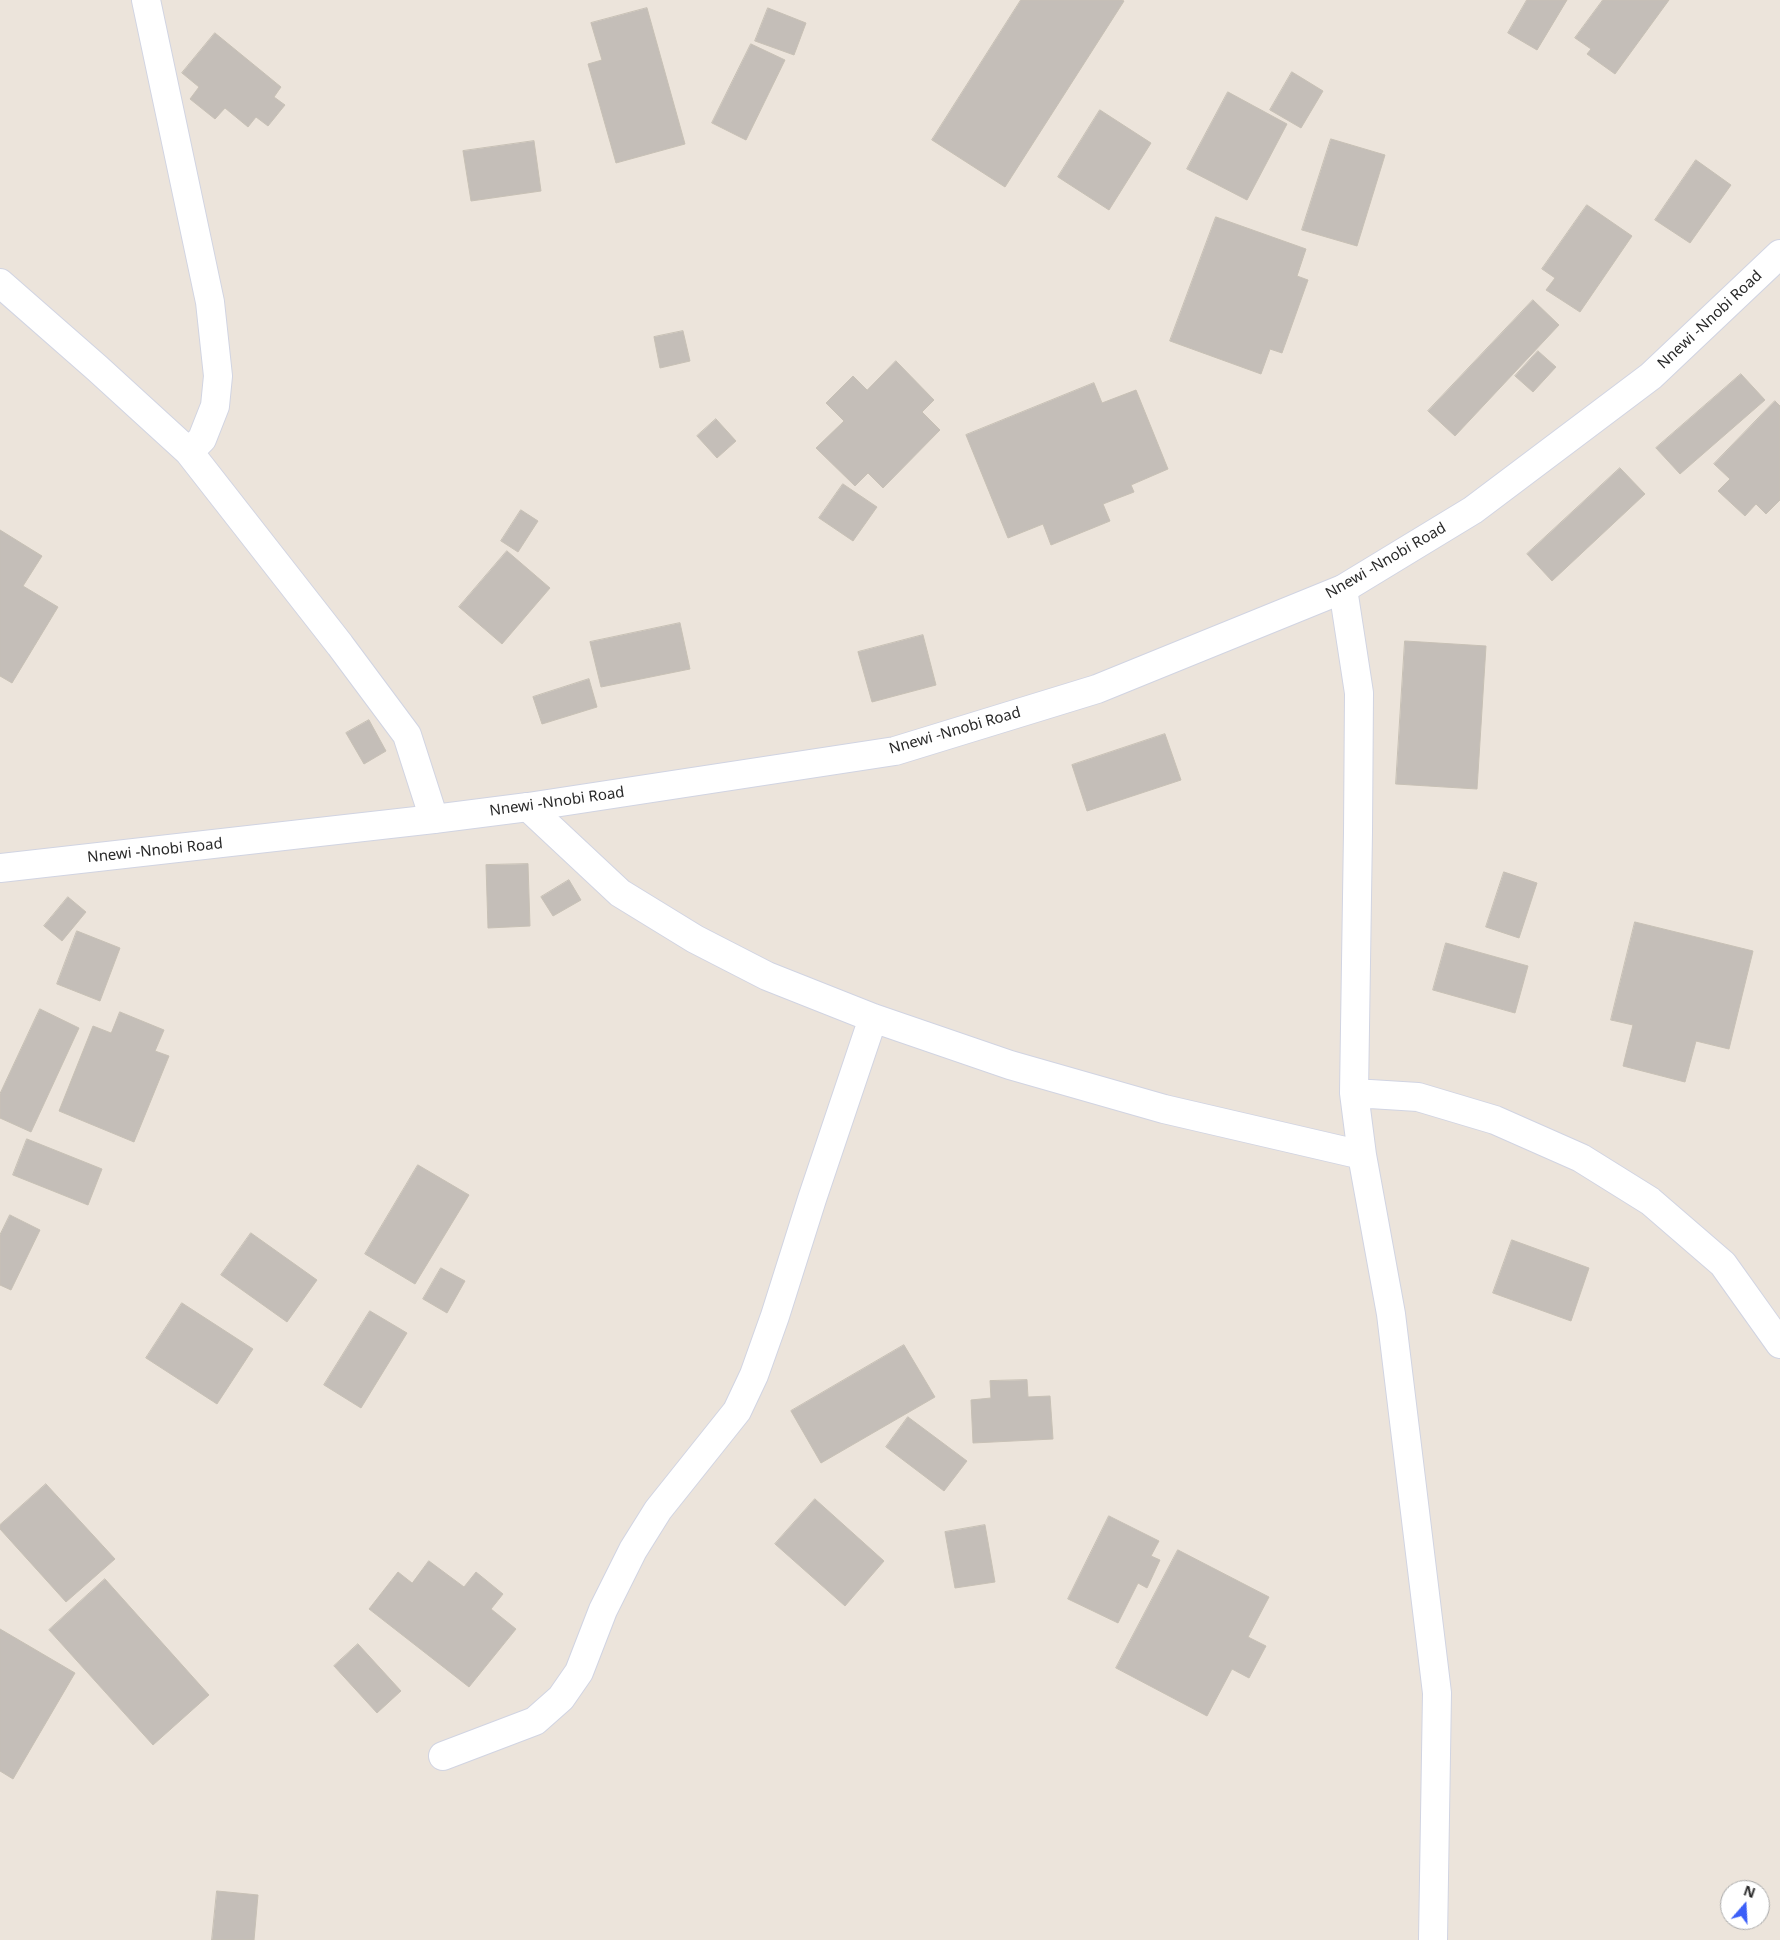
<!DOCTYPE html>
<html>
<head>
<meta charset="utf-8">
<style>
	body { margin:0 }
	#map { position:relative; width:1780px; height:1940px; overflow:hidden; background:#ece4db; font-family:"Noto Sans",sans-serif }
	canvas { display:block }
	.north { position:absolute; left:1720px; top:1880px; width:50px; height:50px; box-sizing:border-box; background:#fff; border:1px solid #a9a9a9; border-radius:50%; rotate:19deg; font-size:14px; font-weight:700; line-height:20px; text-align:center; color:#292929 }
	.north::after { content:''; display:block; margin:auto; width:18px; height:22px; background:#3c5ff8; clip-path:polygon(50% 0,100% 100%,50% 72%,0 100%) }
</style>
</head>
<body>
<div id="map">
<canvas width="1780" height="1940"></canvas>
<div class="north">N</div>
</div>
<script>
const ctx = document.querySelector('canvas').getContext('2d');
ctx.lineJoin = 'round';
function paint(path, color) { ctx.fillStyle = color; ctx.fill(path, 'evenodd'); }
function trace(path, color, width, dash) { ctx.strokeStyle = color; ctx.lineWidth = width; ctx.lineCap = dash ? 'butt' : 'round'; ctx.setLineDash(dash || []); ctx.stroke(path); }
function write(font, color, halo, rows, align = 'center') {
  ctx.font = font + ' "Noto Sans",sans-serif'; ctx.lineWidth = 4; ctx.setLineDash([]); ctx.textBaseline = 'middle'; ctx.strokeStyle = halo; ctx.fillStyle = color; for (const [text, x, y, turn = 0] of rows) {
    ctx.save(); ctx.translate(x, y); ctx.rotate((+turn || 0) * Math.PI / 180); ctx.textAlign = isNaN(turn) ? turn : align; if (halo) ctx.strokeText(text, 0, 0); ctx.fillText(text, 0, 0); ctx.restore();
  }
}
const building = new Path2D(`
	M1021,0H1122L1124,1L1005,187L932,140Z
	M1527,0H1567L1537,50L1508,33Z
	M1603,0H1669L1615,74L1587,54L1591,49L1575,38Z
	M647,8L685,144L616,163L588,64L602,60L591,23Z
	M768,8L806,23L794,55L755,41Z
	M215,33L281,87L274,97L285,105L268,126L256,117L248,127L225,108L215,119L190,99L199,87L182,73Z
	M751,44L785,60L746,140L712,123Z
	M1292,72L1323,91L1301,128L1270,110Z
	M1228,92L1287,124L1247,200L1187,169Z
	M1100,110L1151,143L1109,210L1058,177Z
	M1331,139L1385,155L1357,246L1302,230Z
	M534,141L541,191L471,201L463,151Z
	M1696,160L1731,185L1690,243L1655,220Z
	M1587,205L1632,236L1580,312L1546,290L1555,278L1542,269Z
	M1216,217L1306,249L1297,276L1308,280L1282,353L1270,349L1261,374L1170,341Z
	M1533,300L1559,325L1455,436L1428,411Z
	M683,331L690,361L660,368L654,337Z
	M1538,351L1556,367L1533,392L1515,376Z
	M896,361L934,400L922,412L940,430L883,488L868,473L855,486L816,448L844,421L826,403L853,376L867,390Z
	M1741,374L1765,400L1680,474L1656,448Z
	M1094,383L1102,403L1136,390L1168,469L1131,485L1134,492L1103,504L1110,521L1051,545L1043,524L1008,538L966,435Z
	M1775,401L1780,406V500L1766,514L1756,504L1745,516L1718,491L1730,479L1714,464Z
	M716,419L736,441L717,458L697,436Z
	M1620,468L1645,494L1552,581L1527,554Z
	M843,484L877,507L853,541L819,518Z
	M521,510L538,521L518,552L501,541Z
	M0,530L42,556L23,586L58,607L12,683L0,676Z
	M507,551L550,588L502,644L459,607Z
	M680,623L690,669L601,687L590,642Z
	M923,635L936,685L872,702L858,652Z
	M1405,641L1486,646L1477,789L1396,784Z
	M589,679L597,707L542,724L533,697Z
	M369,720L386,751L364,764L346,733Z
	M1165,734L1181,780L1087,811L1072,765Z
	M528,864L530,926L488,928L486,865Z
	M1504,872L1537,883L1519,938L1486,927Z
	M569,880L581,900L553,916L541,897Z
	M68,897L86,912L62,941L44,926Z
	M1635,922L1753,951L1729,1049L1696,1041L1685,1082L1623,1066L1633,1025L1611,1020Z
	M77,931L120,948L100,1001L57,984Z
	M1446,943L1528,966L1515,1013L1433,990Z
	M40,1009L79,1028L31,1132L0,1118V1094Z
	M120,1012L164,1030L155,1051L169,1056L134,1142L59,1111L93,1026L111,1033Z
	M27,1139L102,1169L88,1205L13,1175Z
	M418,1165L469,1195L415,1284L365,1254Z
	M10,1215L40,1230L11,1290L0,1285V1235Z
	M251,1233L317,1280L287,1322L221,1275Z
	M1512,1240L1589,1268L1571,1321L1493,1293Z
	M441,1268L465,1281L447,1313L423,1299Z
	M182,1303L253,1349L217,1404L146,1358Z
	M370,1311L407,1333L361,1408L324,1385Z
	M904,1345L935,1397L821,1463L791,1411Z
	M1027,1380L1028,1397L1050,1396L1053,1439L973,1443L971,1400L991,1398L990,1381Z
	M908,1417L967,1461L944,1491L886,1447Z
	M46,1484L115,1559L66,1602L0,1529V1525Z
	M815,1499L884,1561L845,1606L775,1544Z
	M1109,1516L1159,1541L1151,1556L1160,1560L1147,1588L1138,1583L1118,1623L1068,1599Z
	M985,1525L995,1582L955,1588L945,1532Z
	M1178,1550L1269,1597L1248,1637L1266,1646L1249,1678L1232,1669L1207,1716L1116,1668Z
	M429,1561L464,1587L476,1572L503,1594L491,1609L516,1629L469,1687L369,1609L398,1572L412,1583Z
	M105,1579L209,1695L153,1745L49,1630Z
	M0,1629L75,1673L13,1779L0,1771Z
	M358,1644L401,1691L377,1713L334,1666Z
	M217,1891L258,1895L254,1940H212Z`);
paint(building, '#c4beb8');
trace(building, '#c7c0b5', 1);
const minor = new Path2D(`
	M146,0L210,302L218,376L215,406L202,439L189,452
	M0,283L97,368L189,452L340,645L407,735L434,819
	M1343,589L1359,693L1358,832L1354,1093L1362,1155L1391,1314L1437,1693L1433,1940
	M528,807L620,893L695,939L767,976L873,1018L1010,1065L1164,1109L1362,1155
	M1354,1093L1418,1097L1495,1120L1581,1158L1650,1201L1723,1264L1780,1344
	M443,1756L535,1721L561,1698L579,1672L603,1610L633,1550L658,1510L737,1411L754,1375L775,1316L812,1199L873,1018`);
const secondary = new Path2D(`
	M0,868L434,819L528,807L895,751L1097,689L1343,589L1473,510L1651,376L1780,254`);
trace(minor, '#d1d4e2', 30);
trace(secondary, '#d1d4e2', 30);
trace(minor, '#fff', 28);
trace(secondary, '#fff', 28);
write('15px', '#292929', '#fff', [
	["Nnewi -Nnobi Road",1710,320,-43],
	["Nnewi -Nnobi Road",1386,561,-30],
	["Nnewi -Nnobi Road",955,731,-16],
	["Nnewi -Nnobi Road",557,802,-8],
	["Nnewi -Nnobi Road",155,851,-6]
]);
</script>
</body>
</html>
